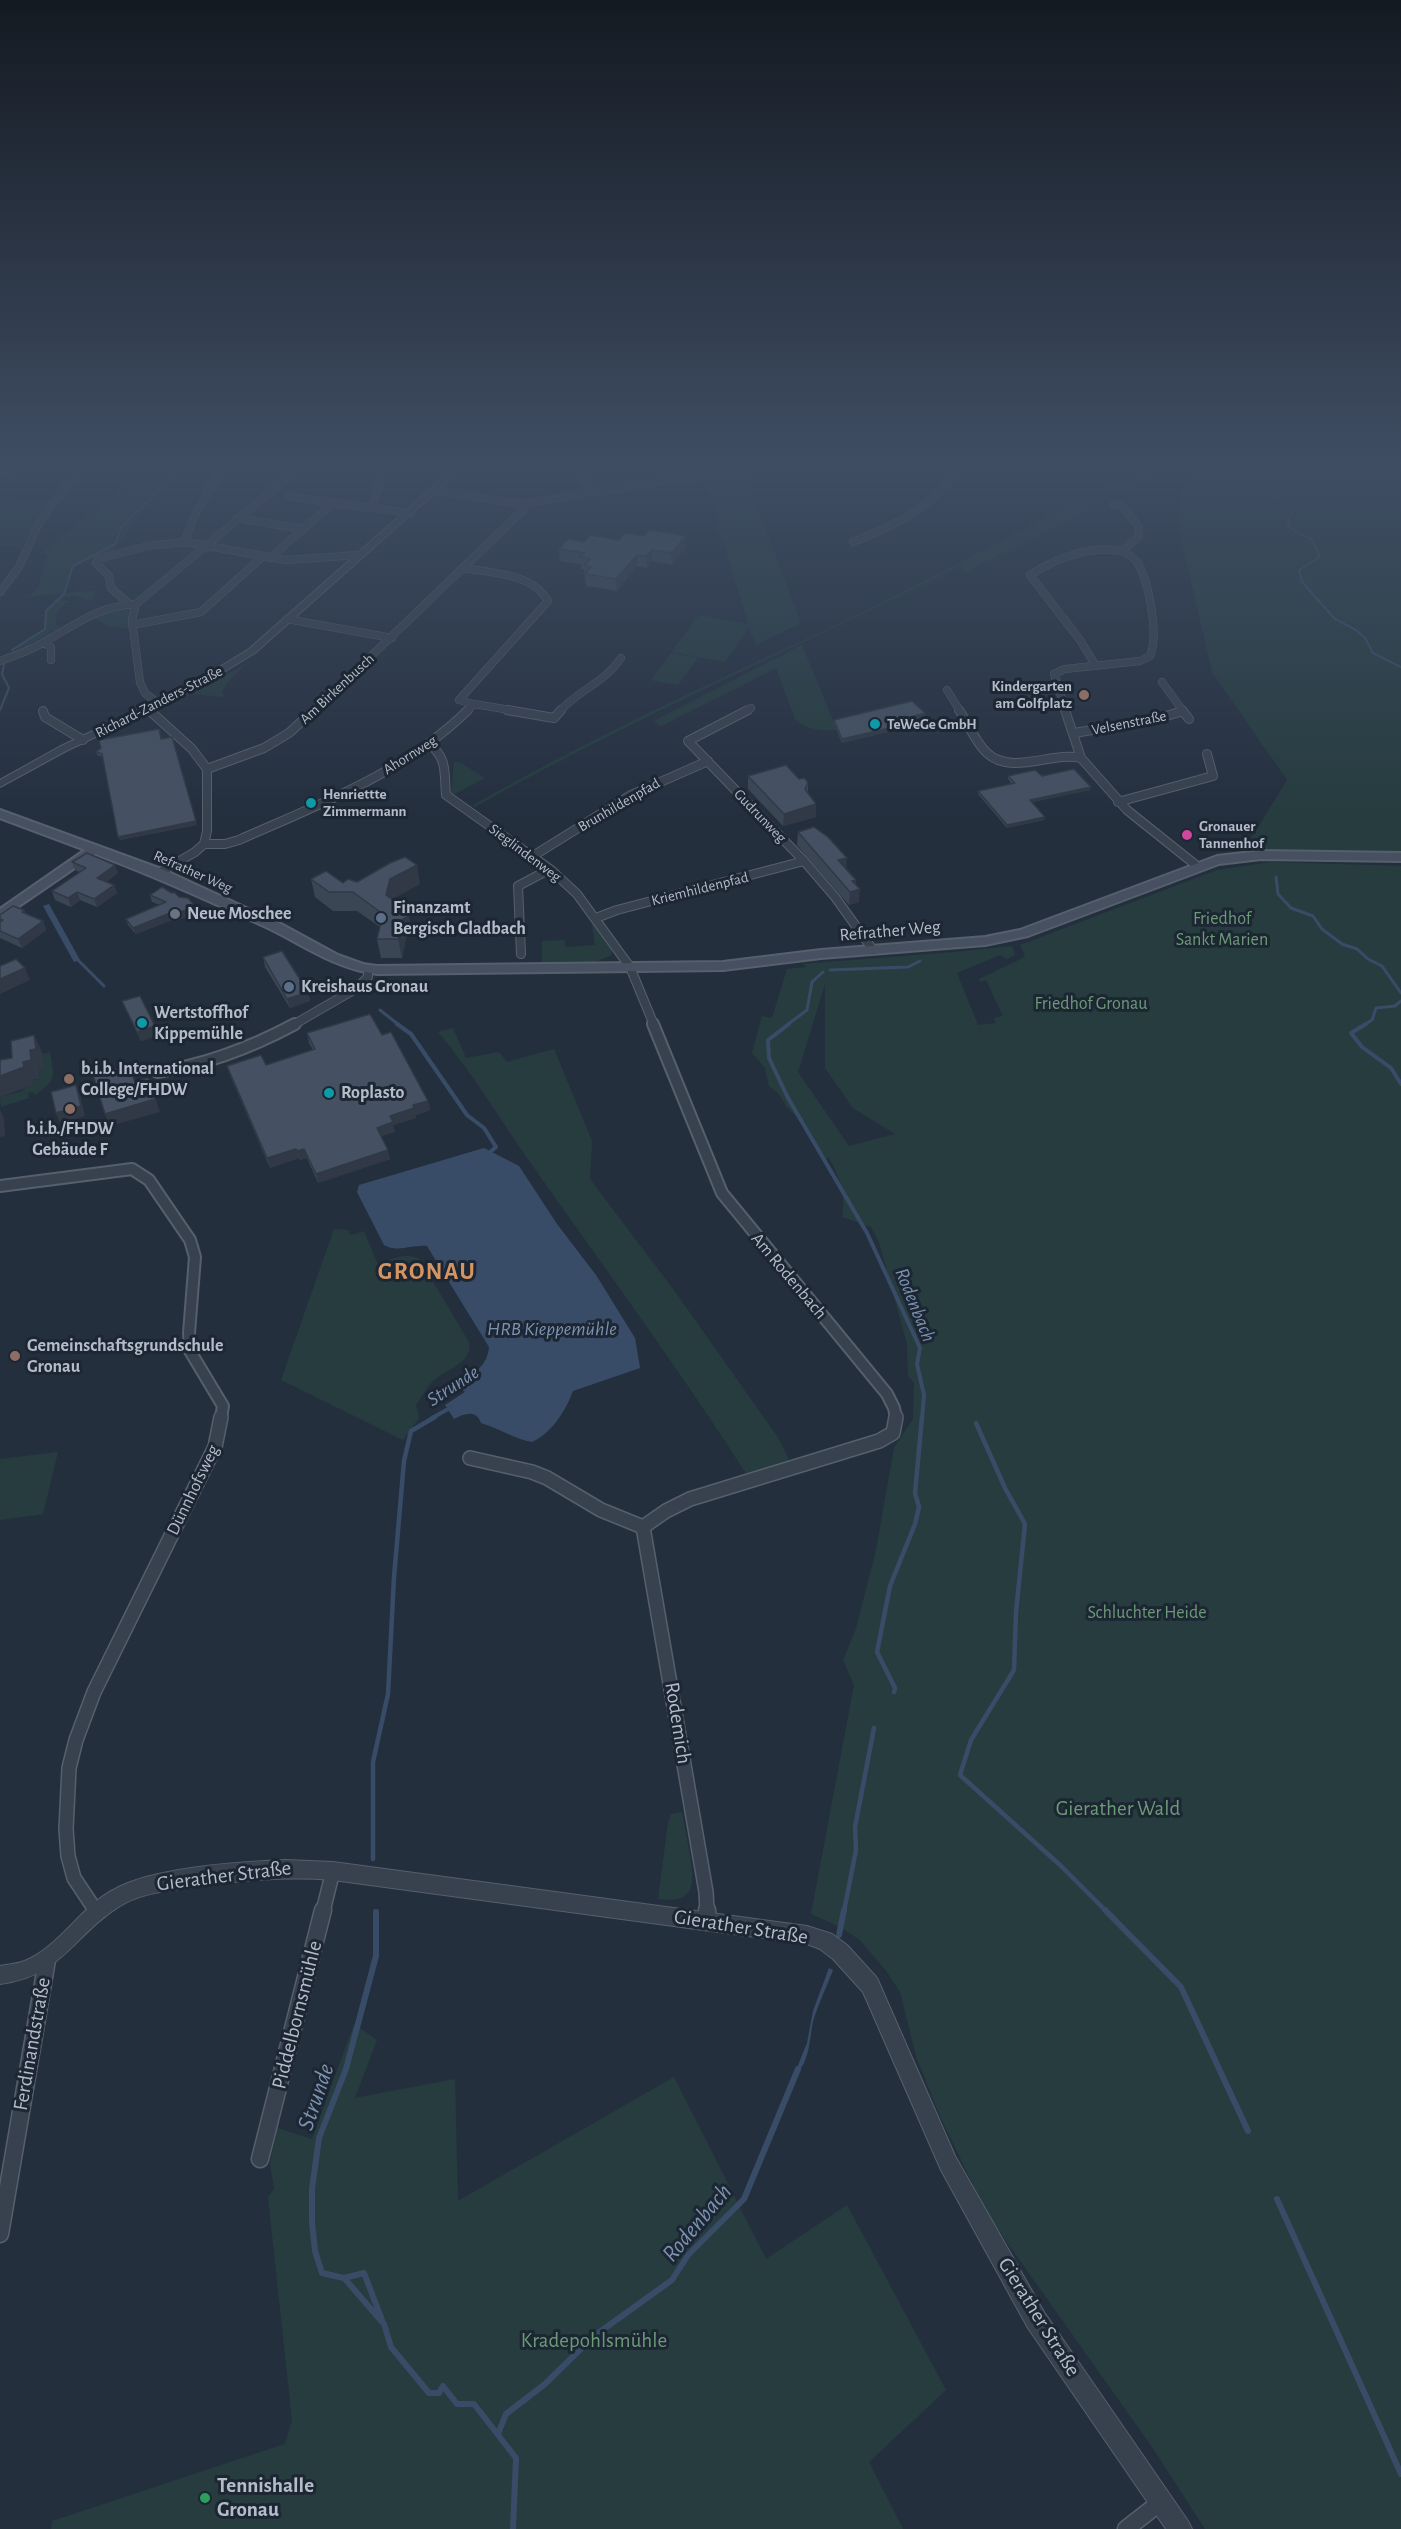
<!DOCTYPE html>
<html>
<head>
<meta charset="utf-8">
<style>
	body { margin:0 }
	canvas { display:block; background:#242f3e }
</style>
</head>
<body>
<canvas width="1401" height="2529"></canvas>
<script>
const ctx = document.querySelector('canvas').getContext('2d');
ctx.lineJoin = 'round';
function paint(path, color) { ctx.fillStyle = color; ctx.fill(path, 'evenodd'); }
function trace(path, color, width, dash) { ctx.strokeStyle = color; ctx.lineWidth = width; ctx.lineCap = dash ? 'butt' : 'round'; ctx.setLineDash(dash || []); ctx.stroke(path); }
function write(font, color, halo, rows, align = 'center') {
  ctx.font = font + ' "Alegreya Sans",sans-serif'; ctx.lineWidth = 6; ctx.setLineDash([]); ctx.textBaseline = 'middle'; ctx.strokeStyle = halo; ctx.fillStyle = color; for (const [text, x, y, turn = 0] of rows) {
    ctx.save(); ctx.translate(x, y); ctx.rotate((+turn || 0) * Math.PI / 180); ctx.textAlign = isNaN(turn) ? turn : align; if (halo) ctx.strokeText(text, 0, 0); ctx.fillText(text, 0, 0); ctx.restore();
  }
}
paint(new Path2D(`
	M691,460H736L738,464L695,471Z
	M1159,460L1168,462V470L1119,494L1103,488Z
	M1195,460H1401V853L1244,850L1287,780L1212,672L1181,538L1179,503L1187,471Z
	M753,471V498L801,623L756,645L749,628L725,662L671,652L699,615L748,624L721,534L716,529L721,522L707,485L701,481Z
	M170,473L172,479L123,525L114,536L113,544L109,548L116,544C116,532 129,518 142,517L138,518L113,550L118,551L75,564L62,593L29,597L38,588L47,554L41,553L133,479Z
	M0,497L49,500L21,547L0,545Z
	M1074,502L1091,509L965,572L960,566C799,647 632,718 475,807L473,805C585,741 702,687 819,633C905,592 990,547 1074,502Z
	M94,591V597L91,601L75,596L64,597L61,601H69C60,606 54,615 56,625L62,627L13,654C20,641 36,638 46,628C42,615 51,599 65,594C74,591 85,592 94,591Z
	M129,607L132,610L130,628L108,626L94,617Z
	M802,645L837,730C821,731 807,730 795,719L776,668L661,726L654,721Z
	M671,653L698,658L678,685L651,680Z
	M246,664L231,678L222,691L224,697L192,694Z
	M454,762H459L485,778L451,796Z
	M1272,862L1401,866V2529H1205L1152,2447L987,2214L939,2114L916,2056L900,1992L887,1972L860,1940L840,1927L811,1914L854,1685L843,1660L856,1629L876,1550L894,1448L913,1419L914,1383L908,1376L907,1344L879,1242L871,1227L842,1217C846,1194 840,1178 829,1158H824L807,1127L786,1106L779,1094L769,1086L765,1068L752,1053L762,1016L772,1018L787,969L807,967L802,964L966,951L1010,946L1013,947L1015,955L1007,959L1000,955L957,973L978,1025L996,1023L994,1018L1003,1016L986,980L980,982L979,979L1023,958L1025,955L1020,945L1217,870ZM825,984V1068L853,1108L895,1134L849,1146L798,1072Z
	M591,918L611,950L612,955L595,962H542V941L565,940V947L595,945Z
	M453,1028L466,1058L499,1052L507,1062L554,1049L592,1141L590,1179L676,1293L779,1439L790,1462L747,1475C678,1367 603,1266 530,1162C499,1118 473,1073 438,1032Z
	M50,1052L53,1072L52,1079L47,1086L35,1095L33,1092L28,1093L29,1098L1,1107L0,1097L22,1091L30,1081L40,1079L39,1069L44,1067L43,1054Z
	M334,1229L348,1230L351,1235L364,1231L377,1263C390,1260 409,1251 420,1260L469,1342C473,1363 446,1369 433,1381C426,1388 422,1397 416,1405L419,1418L403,1440L281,1380Z
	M58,1452L43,1514L0,1520V1459Z
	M682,1812C685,1826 687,1840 690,1855C695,1885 695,1904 658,1899L668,1823L671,1814Z
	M354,2024L377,2040L355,2098L455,2079L458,2201L674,2077L766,2259L847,2205L946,2390L869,2462L903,2529H51L52,2521L285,2444L292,2420L268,2197L274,2189L270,2164L277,2128L312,2139Z`), '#263c3f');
paint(new Path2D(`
	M49,904L80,960L74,962L43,906Z
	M484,1148L519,1166L557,1224L596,1275L635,1338L640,1368L573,1391C566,1410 552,1433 532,1442C514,1439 499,1428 481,1423C476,1409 464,1414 454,1419L445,1405L465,1392L455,1382C473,1374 487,1368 489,1347L427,1246C412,1244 398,1253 384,1245L357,1192L359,1185Z
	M829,1968L833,1970C827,1986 819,2002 814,2018C809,2035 811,2064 794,2075L807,2043L813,2011Z`), '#394c67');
trace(new Path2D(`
	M1270,500L1302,480L1286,460
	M1288,508L1292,511L1288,518L1290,523L1287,526L1312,540L1320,557L1299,570L1302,582L1335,619L1356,630L1365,638L1373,653L1401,667
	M12,650L45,629L46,611L64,594L73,566L115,544L121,528L171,479L170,474L177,460
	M0,710L9,688L2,674L4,665`), '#394c67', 2);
trace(new Path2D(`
	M1276,877L1278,894L1291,908L1313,916L1322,929L1342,944L1357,949L1368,959L1382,966L1401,993
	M75,957L104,986
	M830,970L908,967L920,961
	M380,1010L399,1025
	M787,1025L807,1010L812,982L823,972
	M1364,1025L1372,1020L1376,1008L1395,1006L1401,1001`), '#394c67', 3);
trace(new Path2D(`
	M397,1024L411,1034L467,1115L484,1128L496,1147L488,1154
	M789,1024L768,1040L769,1058L788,1098L867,1233L920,1348L917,1364L924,1395L922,1418
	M1366,1024L1351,1033L1362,1047L1391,1068L1401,1084
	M432,1418L450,1408`), '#394c67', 4);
trace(new Path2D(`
	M976,1423L1005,1488L1025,1524L1016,1612L1014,1670L971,1740L960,1775L1060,1865L1106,1911
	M894,1692L895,1688L877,1652L890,1586L915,1524L919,1507L915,1493L922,1417
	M373,1859V1762L388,1694L394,1577L404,1461L411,1431L435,1417
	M844,1911L856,1850L855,1827L874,1728`), '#394c67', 4.5);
trace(new Path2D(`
	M1105,1910L1181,1987L1248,2131
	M376,1912V1956L346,2069L319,2138L312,2189V2222L315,2251L322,2273L344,2278L384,2324L391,2347L429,2393H439L443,2386L457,2404H474L516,2458L513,2529
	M839,1935L844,1910
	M1277,2199L1401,2474
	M344,2278L364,2273L382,2320
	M498,2434L506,2414L545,2384L594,2336L672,2280L688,2255L744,2199L798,2069`), '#394c67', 6);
const minorFar4 = new Path2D(`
	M232,460C211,485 194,510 185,542L286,560L359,555
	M576,460L580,473L593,492
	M0,471L86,464
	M436,491L522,504L794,460
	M333,503L411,513
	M371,507L380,485L378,460
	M237,518L304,529
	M853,542C892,526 925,512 951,478L948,460
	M270,558L333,503L288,496
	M463,568C492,573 532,573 548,601L459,700L474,704L467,711
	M0,592L19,567L37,527L54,502L90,460
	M129,604L111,588L109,576L96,563L98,559L147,546L185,542
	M287,619L392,638
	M132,625L201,612L262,557
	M44,643L51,647V660
	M0,661C13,656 27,652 39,645C71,628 98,605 136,604
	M1096,666L1080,640L1030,575C1059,557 1088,546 1122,551
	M1162,682L1183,711
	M947,690L960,711
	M159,704L145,693L140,682L132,620L136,604L309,460
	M474,704L516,711
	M148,709L151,711
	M313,711C384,645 453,577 523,510L522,504
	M560,711C580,689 604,683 621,658
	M745,711L751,708
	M1066,711L1054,674L1065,669L1140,661L1150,656C1159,636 1149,581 1137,562C1134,557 1128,554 1122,551L1138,537L1139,527L1123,507L1114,504`);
const minorFar3 = new Path2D(`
	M149,710L192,749L207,769V831L204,844L195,852L159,873
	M507,710L554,718L561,710
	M748,710L688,741L804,861L835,897L873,950
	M959,710C968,723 975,742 987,753C1012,776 1052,751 1081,758
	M1065,710L1081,758L1127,810L1197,866
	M1182,710L1189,719
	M43,711L45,717L83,740
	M1074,733L1153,720L1183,711
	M429,744C448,758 444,774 446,795L550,869L577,894L630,967L654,1025
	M207,769L264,748L289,733L314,710
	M1118,802L1213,776L1207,754
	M204,844H225L239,840C320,804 404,773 468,710
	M533,856L631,795L708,761
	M596,918L617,910L804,861
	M521,954L518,886L550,869
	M293,1025L357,988L368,977V970`);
const minorFar2 = new Path2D(`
	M653,1024L722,1193L887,1394L894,1408L896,1418
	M157,1072C206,1065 252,1047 295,1024
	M0,1186L132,1169L149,1180L190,1240L195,1257L189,1333L190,1351L223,1406L221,1418`);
const minorFar1 = new Path2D(`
	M470,1458L532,1472L547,1478L601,1510L643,1527
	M643,1527L666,1511L690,1499L879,1441L893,1433L896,1417
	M643,1527L706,1892L707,1911
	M96,1911L74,1878L68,1856L66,1829L69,1768L76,1740L94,1692L215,1447L221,1417
	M323,1911L333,1871`);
const minor = new Path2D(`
	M95,1910L96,1912
	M707,1910L708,1921
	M260,2159L323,1910
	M0,2234L47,1960
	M1126,2529L1162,2501`);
const tertiary = new Path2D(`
	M463,460H472L255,653L194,690L66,751L0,787V780L59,747L188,686L249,649Z
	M285,1860L333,1862L807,1926L832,1934L847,1945L877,1978L955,2156L1044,2312L1188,2521L1192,2529H1166L1028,2328L941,2170L863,1992L833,1959L820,1949L807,1944L333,1880C283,1876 235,1881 186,1888C163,1892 141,1893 120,1906C73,1935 63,1976 0,1984V1966C9,1964 19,1964 27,1960C60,1945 80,1908 113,1890C153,1867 237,1862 285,1860Z`);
const secondary = new Path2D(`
	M0,810L164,870L281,924L338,955L363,964L377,966L723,962L821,950L985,937L1020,930L1217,856L1261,851L1401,853V861L1261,859L1219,864L1028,936L985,945L821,958L723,970L377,974C336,969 305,946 268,928C211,902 154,876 95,854L0,919V909L85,850L0,818Z`);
trace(minorFar4, '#565f6c', 8);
trace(minorFar3, '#565f6c', 10);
trace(minorFar2, '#565f6c', 14);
trace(minorFar1, '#565f6c', 16);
trace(minor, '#565f6c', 19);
trace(tertiary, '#565f6c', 2);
trace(secondary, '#565f6c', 4);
trace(minorFar4, '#38414e', 7);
trace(minorFar3, '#38414e', 8);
trace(minorFar2, '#38414e', 10);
trace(minorFar1, '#38414e', 13);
trace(minor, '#38414e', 16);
paint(tertiary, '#38414e');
paint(secondary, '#465061');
paint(new Path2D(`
	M686,536V547L672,565L652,561L647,568L637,566L617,591L586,586L584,569H581V564L560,561L559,549L584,542Z
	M925,713L924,717L913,719L916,722V725L842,743L834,723V720Z
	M162,739L197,825L120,840L103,757L97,755L96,752Z
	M748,776L808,782V792L816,817L783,826L748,789Z
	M1008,776H1042L1091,787L1090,790L1032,802L1045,817L1044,820L1007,828L978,794V791L1012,784L1008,779Z
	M798,832L846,869L856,880V885L859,902L849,905L797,845Z
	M72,862L118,873L106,882L114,885L117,893L97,907L80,900L71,907L55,900L52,891L80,872L75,870Z
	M311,879L343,883L420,884L394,898L393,900L405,909L412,934L406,938L402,958H381L377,939L380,927L357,911H333L315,897Z
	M150,895L179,897L195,906L197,913L178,920H172L136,934L128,925L126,919L160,905L152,902Z
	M24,910L25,913L43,921L46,930L22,948L0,938V915Z
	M263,957L308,992L310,1001L290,1008L265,967Z
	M122,1001L158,1035L141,1041Z
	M307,1033L382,1035L428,1101L430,1110L416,1115V1118L393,1125L395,1132L381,1136L390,1159L318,1183L307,1158L300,1160L299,1158L270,1168L230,1075L227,1066L266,1065L313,1050L309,1043Z`), '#3b4654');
paint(new Path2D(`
	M686,536V547L672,565L671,553Z
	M652,550V561L647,568L646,556Z
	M637,555V566L617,591L616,579Z
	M925,713L924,717L911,720V717Z
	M916,722V725L842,743V739Z
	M172,737L197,825L120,840L118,837Z
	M1091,787L1090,790L1029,803L1030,800Z
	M816,804V817L783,826L784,814Z
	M1045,817L1044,820L1007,828V825Z
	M847,858L846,870L838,860Z
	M115,865L118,873L100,886L97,878Z
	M417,865L420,884L394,898L390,914L386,895L390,879Z
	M856,880L855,891L860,889L859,902L849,905L850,892L852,881Z
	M114,885L117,893L97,907L94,899Z
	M77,892L80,900L71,907L68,898Z
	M195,906L197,913L178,920L176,914Z
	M405,909L407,917L409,916L412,934L406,938L402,958L398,939Z
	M170,913L172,920L136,934L133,928Z
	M43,921L46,930L22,948L18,939Z
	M25,968L30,980L0,994V979Z
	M308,992L310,1001L290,1008L287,999Z
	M155,1026L158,1035L141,1041L137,1032Z
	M34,1035L43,1054L45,1068L39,1069L40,1079L32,1080L33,1085L0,1097V1076L23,1062L30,1050Z
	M148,1078L160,1112L110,1126L105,1114Z
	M76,1085L80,1095L85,1116L60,1123L56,1113Z
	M428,1101L430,1110L416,1115V1118L393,1125L395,1132L379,1137L377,1128L390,1116L413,1105Z
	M0,1110L4,1118L5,1136L0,1137Z
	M296,1149L299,1158L270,1168L267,1158Z
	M304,1149L307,1158L300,1160L297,1151Z
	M388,1150L390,1159L318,1183L316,1174Z`), '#303945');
const building = new Path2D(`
	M649,530L686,536L671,553L652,550L646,556L637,555L616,579L585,574L591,567L584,566L590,559L580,557L584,553L559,549L568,539L584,542L590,535L619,540L625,533L644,536Z
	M912,701L925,713L911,717L916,722L842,739L834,720Z
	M159,729L161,739L172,737L196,821L118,837L102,754L96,752L101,748L99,740Z
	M786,765L799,779L804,778L808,782L805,789L816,804L784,814L748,776Z
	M1074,769L1091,787L1030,800L1045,817L1007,825L978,791L1015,783L1008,776L1035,770L1042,776Z
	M814,827L828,837L847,858L838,860L856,880L852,881L860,889L850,892L798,832Z
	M87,853L115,865L97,878L114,885L94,899L77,892L68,898L52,891L86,868L72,862Z
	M405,857L417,865L390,879L386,895L405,909L404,912L409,916L403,919L398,939H377L383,914L353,892H329L311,879L326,871L343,883L348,879L357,882L390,863Z
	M162,887L172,893L174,892L179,897L188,898L195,906L176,914L170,913L133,928L126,919L166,902L150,895Z
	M13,906L24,910L22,912L43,921L18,939L0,931V922L3,920L0,919V915Z
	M282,951L308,992L287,999L263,957Z
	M16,959L25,968L0,979V966Z
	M140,996L155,1026L137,1032L122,1001Z
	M370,1014L382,1035L391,1032L428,1101L413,1105L414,1108L390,1116L393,1122L377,1128L388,1150L316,1174L304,1149L297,1151L296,1149L267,1158L227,1066L261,1055L266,1065L315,1049L307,1033Z
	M34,1035L36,1049L30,1050L31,1060L23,1062L24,1067L0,1076V1060L12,1058L11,1041Z
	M129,1065L135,1082L148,1078L155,1099L105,1114L93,1075Z
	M76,1085L81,1106L56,1113L51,1092Z`);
paint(building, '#455162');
trace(building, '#303945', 1.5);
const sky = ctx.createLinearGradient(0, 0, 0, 814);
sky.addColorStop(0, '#141a22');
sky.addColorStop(0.57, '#3f4d63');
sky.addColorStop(1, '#3f4d6300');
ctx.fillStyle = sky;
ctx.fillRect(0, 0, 1401, 814);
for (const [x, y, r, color] of [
	[1084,695,6,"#8d6e63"],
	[875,724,6,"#0f9aa8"],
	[311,803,6,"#0f9aa8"],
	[1187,835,6,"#d1479c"],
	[175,914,6,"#6b7280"],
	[381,918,6,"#5c6f8a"],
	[289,987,6,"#5c6f8a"],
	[142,1023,6,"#0f9aa8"],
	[69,1079,6,"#8d6e63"],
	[329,1093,6,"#0f9aa8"],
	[70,1109,6,"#8d6e63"],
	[15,1356,6,"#8d6e63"],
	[205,2498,6,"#2e9e5b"]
]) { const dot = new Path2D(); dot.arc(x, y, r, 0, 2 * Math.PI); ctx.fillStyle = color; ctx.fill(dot); trace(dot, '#1d2633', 2); }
write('bold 15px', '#b4bcc9', '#1d2633', [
	["Kindergarten",1072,686,"right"],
	["am Golfplatz",1072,703,"right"],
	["TeWeGe GmbH",887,724],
	["Henriettte",323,794],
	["Zimmermann",323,811],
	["Gronauer",1199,826],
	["Tannenhof",1199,843]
], 'left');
write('15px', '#b4bcc9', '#1d2633', [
	["Am Birkenbusch",337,689,-43],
	["Richard-Zanders-Straße",159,702,-27],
	["Velsenstraße",1129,723,-11],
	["Ahornweg",410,755,-32],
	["Brunhildenpfad",619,805,-30],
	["Gudrunweg",760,816,46],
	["Sieglindenweg",525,853,37],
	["Refrather Weg",193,872,24],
	["Kriemhildenpfad",700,889,-14]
]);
write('bold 18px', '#b4bcc9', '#1d2633', [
	["Finanzamt",393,908],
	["Bergisch Gladbach",393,929],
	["Neue Moschee",187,914],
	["Kreishaus Gronau",301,987],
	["Wertstoffhof",154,1013],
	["Kippemühle",154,1034],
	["b.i.b. International",81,1069],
	["College/FHDW",81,1090],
	["Roplasto",341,1093],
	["b.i.b./FHDW",70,1129,"center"],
	["Gebäude F",70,1150,"center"],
	["Gemeinschaftsgrundschule",27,1346],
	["Gronau",27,1367]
], 'left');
write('18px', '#6b9a76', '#1d2633', [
	["Friedhof",1222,919],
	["Sankt Marien",1222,940],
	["Friedhof Gronau",1091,1004],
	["Schluchter Heide",1147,1613]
]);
write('18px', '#b4bcc9', '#1d2633', [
	["Refrather Weg",890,931,-5],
	["Am Rodenbach",789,1276,50],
	["Dünnhofsweg",193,1490,-64]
]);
write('italic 20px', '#7c92b1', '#1d2633', [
	["Rodenbach",915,1305,68],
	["HRB Kieppemühle",552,1329],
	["Strunde",453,1386,-33]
]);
write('21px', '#b4bcc9', '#1d2633', [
	["Rodemich",678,1723,81],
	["Gierather Straße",224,1876,-7],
	["Gierather Straße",741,1927,9],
	["Piddelbornsmühle",297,2015,-76],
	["Ferdinandstraße",32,2044,-80],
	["Gierather Straße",1039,2317,58]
]);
write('21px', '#6b9a76', '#1d2633', [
	["Gierather Wald",1118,1809],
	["Kradepohlsmühle",594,2341]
]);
write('bold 21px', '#b4bcc9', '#1d2633', [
	["Tennishalle",217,2486],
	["Gronau",217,2510]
], 'left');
ctx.letterSpacing = '1.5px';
write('bold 24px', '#d59563', '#1d2633', [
	["GRONAU",427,1272]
]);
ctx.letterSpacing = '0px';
write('italic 24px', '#7c92b1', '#1d2633', [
	["Strunde",316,2097,-71],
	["Rodenbach",697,2223,-50]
]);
</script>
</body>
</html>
